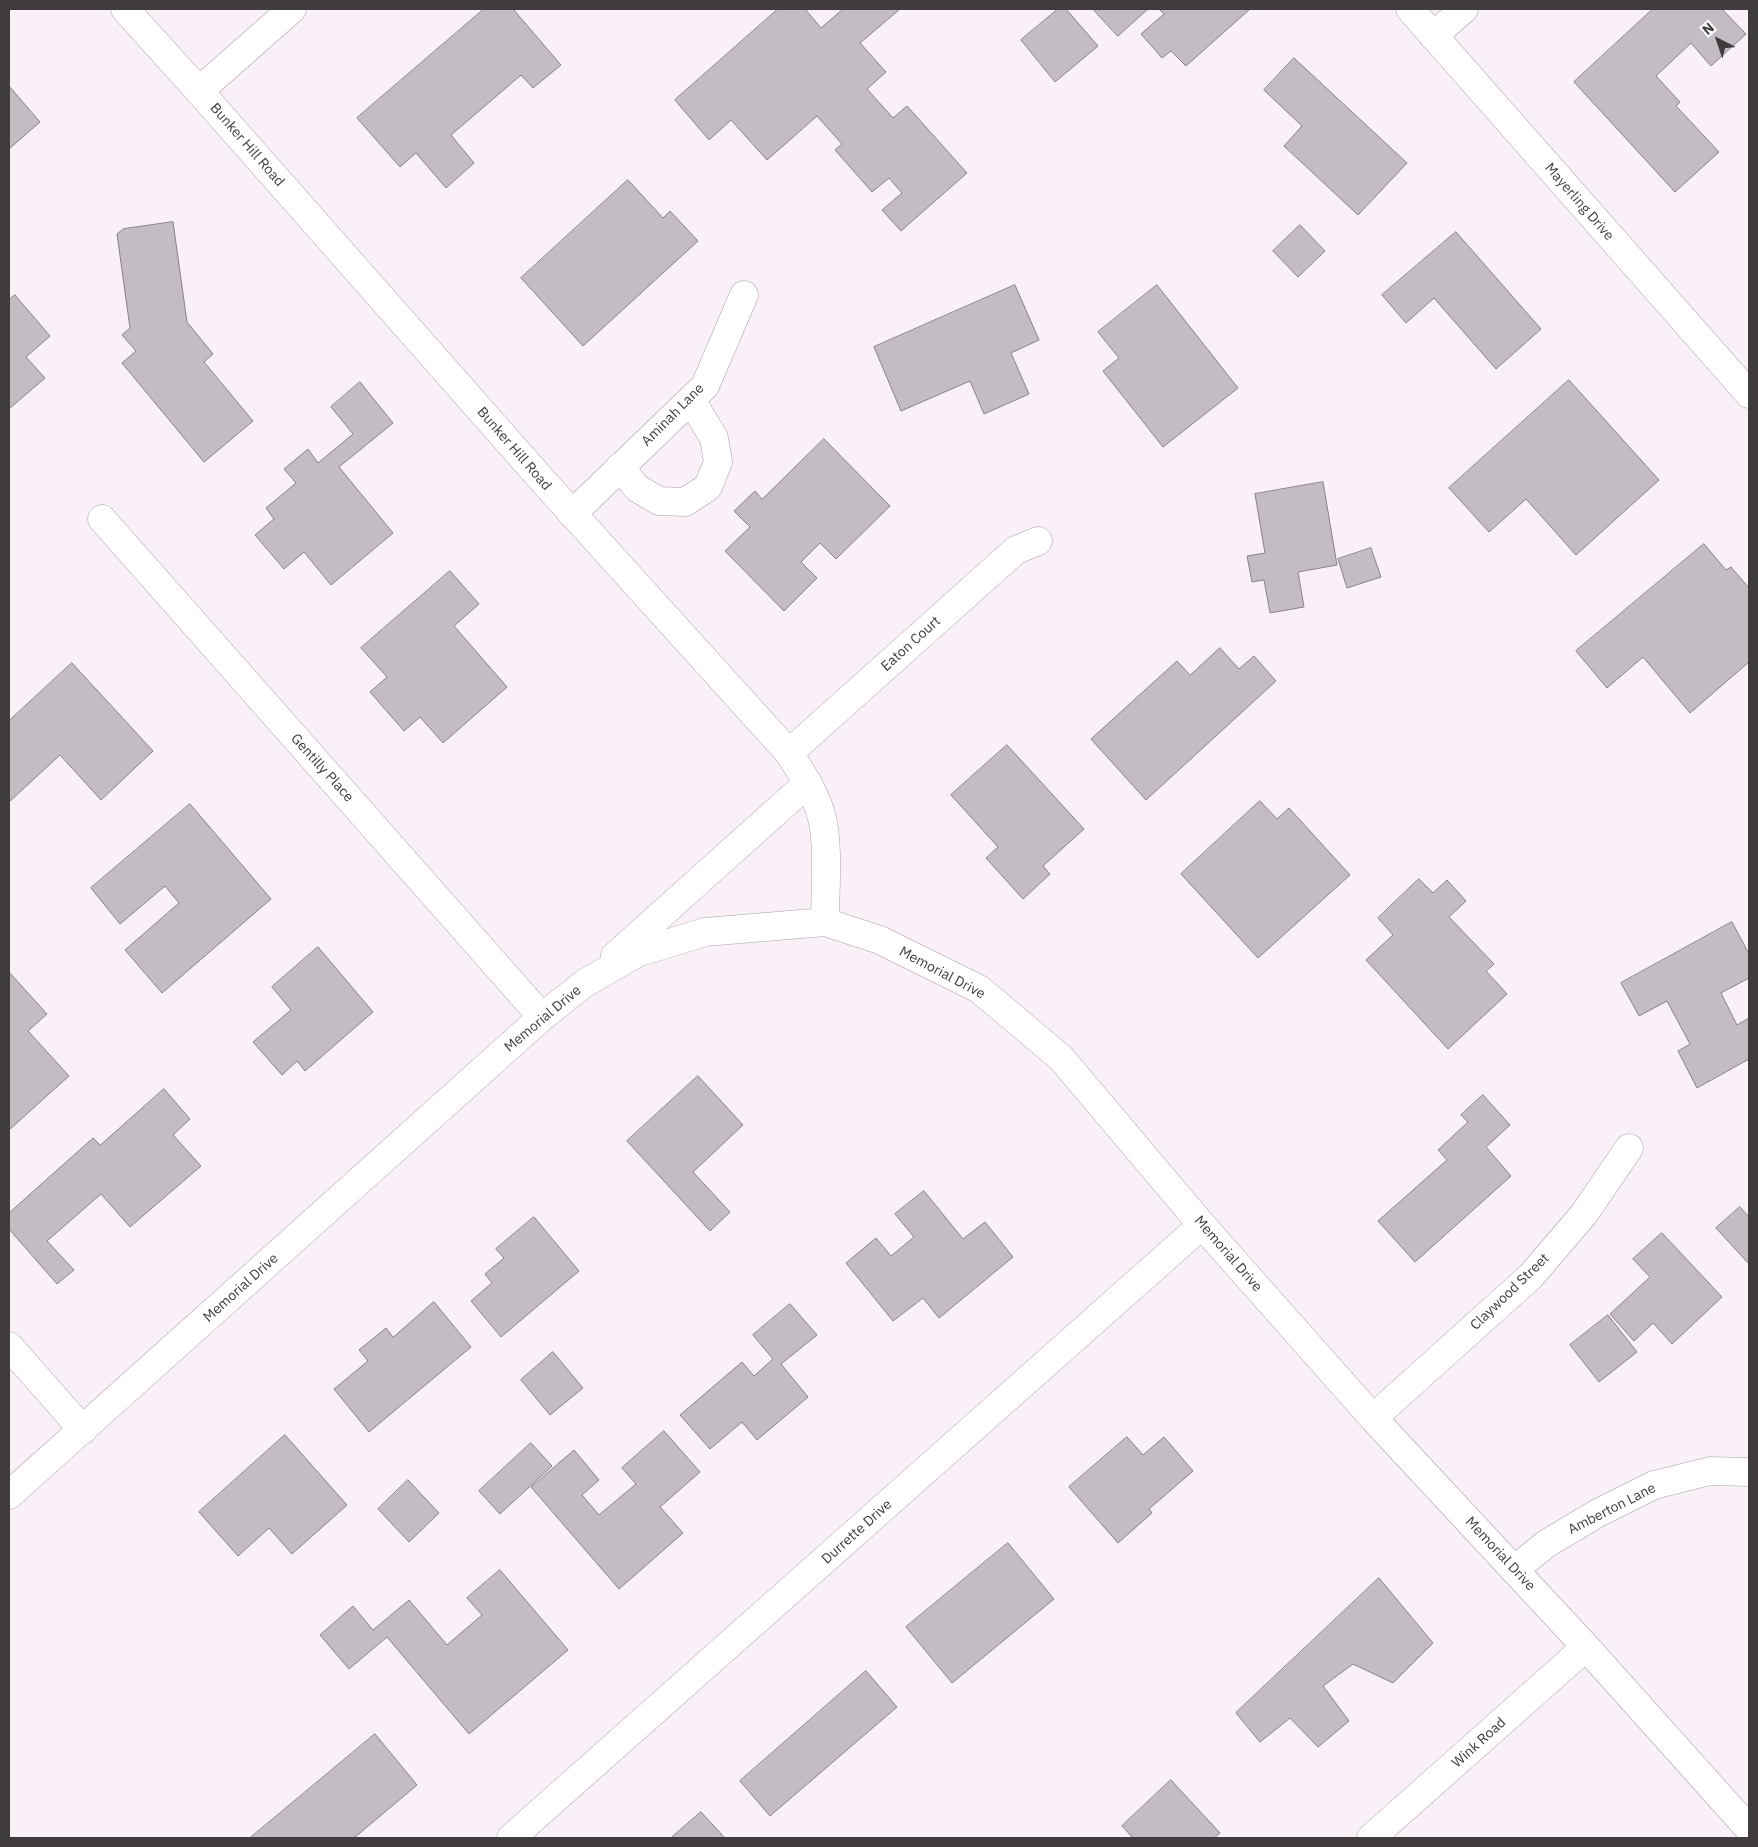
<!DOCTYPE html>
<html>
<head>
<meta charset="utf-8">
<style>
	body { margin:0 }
	#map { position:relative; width:1758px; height:1847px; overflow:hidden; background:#f9f0f8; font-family:"IBM Plex Sans",sans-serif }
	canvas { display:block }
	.frame { position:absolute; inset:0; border:10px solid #3f3b3e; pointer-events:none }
	.north { position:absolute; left:1693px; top:15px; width:50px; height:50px; -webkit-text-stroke:4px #fff; paint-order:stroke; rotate:319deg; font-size:14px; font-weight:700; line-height:20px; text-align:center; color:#3f3b3e }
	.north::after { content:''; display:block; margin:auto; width:18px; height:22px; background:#3f3b3e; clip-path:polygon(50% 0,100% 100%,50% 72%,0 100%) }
</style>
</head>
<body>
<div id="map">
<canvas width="1758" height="1847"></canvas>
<div class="frame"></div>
<div class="north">N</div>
</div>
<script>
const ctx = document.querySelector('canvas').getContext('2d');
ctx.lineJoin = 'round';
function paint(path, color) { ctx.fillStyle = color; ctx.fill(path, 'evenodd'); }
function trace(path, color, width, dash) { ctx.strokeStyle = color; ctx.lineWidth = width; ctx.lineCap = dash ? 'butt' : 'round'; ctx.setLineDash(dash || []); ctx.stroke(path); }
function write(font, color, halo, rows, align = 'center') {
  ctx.font = font + ' "IBM Plex Sans",sans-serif'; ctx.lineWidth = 4; ctx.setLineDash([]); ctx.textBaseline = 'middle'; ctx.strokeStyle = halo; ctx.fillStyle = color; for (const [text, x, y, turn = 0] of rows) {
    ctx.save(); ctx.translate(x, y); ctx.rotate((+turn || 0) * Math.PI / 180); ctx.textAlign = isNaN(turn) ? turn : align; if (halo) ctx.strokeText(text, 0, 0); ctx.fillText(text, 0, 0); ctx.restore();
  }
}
const building = new Path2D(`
	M484,9H513L561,65L533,88L521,75L451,135L474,163L446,188L416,153L400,167L357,118Z
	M778,9H805L821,28L843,9H900L860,43L886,72L867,89L893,118L907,106L967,173L901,231L882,210L902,193L889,178L872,192L835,150L842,144L817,116L767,160L731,120L709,140L675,100Z
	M1058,9H1066L1098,46L1055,82L1021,40Z
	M1093,9H1148L1118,36Z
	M1159,9H1250L1186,66L1171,51L1162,58L1141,34L1164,14Z
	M1653,9H1722L1746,34L1711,66L1691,43L1656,76L1680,102L1676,106L1719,152L1675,192L1574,82Z
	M1294,58L1407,163L1358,215L1284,146L1302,126L1264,90Z
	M9,86L40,122L9,149Z
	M628,180L663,218L670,211L698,241L583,346L521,278Z
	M173,222L187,322L213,354L204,362L253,421L204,462L122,363L136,351L122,335L130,328L117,234L123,229Z
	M1300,225L1325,251L1298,277L1273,251Z
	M1456,232L1541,329L1496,369L1434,298L1406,323L1382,295Z
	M1015,285L1039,340L1011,353L1029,394L984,414L970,381L901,411L874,347Z
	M1157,285L1238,388L1163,447L1103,371L1119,358L1098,332Z
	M15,295L50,336L26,357L45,378L9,409V300Z
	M1569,380L1659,480L1576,555L1526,499L1489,532L1449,488Z
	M360,382L393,423L339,467L393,533L331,585L304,552L284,569L255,535L274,519L266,508L296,483L284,469L308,449L318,463L353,434L331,407Z
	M824,439L890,506L836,559L820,543L801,562L817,578L784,611L725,551L750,527L734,511L755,491L762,499Z
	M1323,482L1337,565L1298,572L1304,607L1270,613L1264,580L1252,582L1247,556L1265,553L1255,494Z
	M1704,544L1726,570L1731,567L1749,588V662L1690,713L1643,657L1607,688L1576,651Z
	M1371,548L1381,577L1347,588L1338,559Z
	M450,571L479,604L454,626L507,687L443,743L420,717L404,731L370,692L387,677L361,648Z
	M1220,648L1239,669L1254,656L1276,681L1146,800L1091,739L1177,661L1190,675Z
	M72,663L153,751L101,800L60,755L9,802V721Z
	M1007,745L1084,829L1043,866L1050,874L1023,899L986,858L998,847L951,795Z
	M1260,801L1277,819L1289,808L1350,875L1258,958L1181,874Z
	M190,804L271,899L162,993L125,950L179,903L165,886L120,924L91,888Z
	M1419,879L1433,893L1447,880L1466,901L1449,917L1494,964L1486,971L1507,994L1448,1049L1366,960L1393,935L1378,918Z
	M1732,922L1749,954V978L1721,993L1737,1025L1749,1018V1059L1697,1088L1678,1051L1690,1044L1667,1001L1639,1016L1621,983Z
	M318,947L373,1012L305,1071L297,1061L282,1075L253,1042L291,1010L272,987Z
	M9,972L47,1014L28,1031L69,1076L9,1130Z
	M698,1076L743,1125L693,1172L730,1212L710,1231L627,1141Z
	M164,1089L190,1119L173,1135L201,1166L130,1227L101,1194L47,1241L74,1270L57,1284L9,1229V1213L93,1138L100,1145Z
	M1483,1095L1510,1125L1486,1147L1511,1176L1415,1262L1378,1221L1447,1160L1438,1150L1468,1122L1461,1115Z
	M924,1191L963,1239L985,1222L1013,1257L939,1318L923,1298L893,1321L846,1263L876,1238L891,1256L914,1237L895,1214Z
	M1740,1207L1749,1217V1264L1716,1228Z
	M534,1217L579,1271L501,1337L471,1301L492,1283L485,1274L504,1258L496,1249Z
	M1662,1233L1722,1297L1672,1344L1653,1323L1634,1341L1610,1314L1650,1277L1633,1259Z
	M434,1302L471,1347L369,1432L334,1389L368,1361L359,1350L386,1328L393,1337Z
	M790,1304L817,1335L781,1364L808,1397L757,1440L742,1422L710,1449L680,1415L742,1362L754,1376L773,1359L753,1335Z
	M1608,1315L1637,1352L1599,1382L1570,1345Z
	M553,1352L583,1388L550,1415L521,1380Z
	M664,1431L700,1472L660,1507L683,1533L619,1589L531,1487L574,1450L599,1480L582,1495L599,1515L636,1484L622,1468Z
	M285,1435L347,1505L292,1554L269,1528L238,1556L199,1512Z
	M1127,1437L1143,1455L1164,1437L1193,1471L1149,1509L1152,1513L1118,1543L1069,1487Z
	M531,1443L552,1466L500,1514L479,1491Z
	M408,1480L439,1513L409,1542L378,1509Z
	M1008,1543L1054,1599L952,1683L906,1627Z
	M500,1570L568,1650L469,1734L387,1637L349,1669L320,1635L353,1606L373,1630L409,1600L447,1645L482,1615L467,1598Z
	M1379,1578L1433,1643L1393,1683L1353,1664L1323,1686L1349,1721L1318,1747L1290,1718L1260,1742L1236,1713Z
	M866,1671L897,1707L770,1816L740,1781Z
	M375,1734L417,1785L354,1838H250Z
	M1171,1780L1220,1833L1214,1838H1133L1122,1826Z
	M701,1812L725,1838H671Z`);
paint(building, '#c4bcc3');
trace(building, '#898188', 1);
const minor = new Path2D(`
	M1410,9L1749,394
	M1433,36L1464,9
	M199,91L292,9
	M620,467L637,488L659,501L685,502L708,487L718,462L714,438L691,400
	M572,514L705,386L744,295
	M102,519L542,1017
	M789,753L1016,550L1038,541
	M9,1346L83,1430
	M1373,1418L1531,1276L1584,1214L1629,1148
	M1514,1570L1546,1544L1598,1513L1654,1485L1710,1471L1749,1472
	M511,1838L1202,1225
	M1371,1838L1586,1647`);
const tertiary = new Path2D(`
	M125,9L199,91L543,481L789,753C802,773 816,794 822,818C829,847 825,892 825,922
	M615,956L808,783
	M9,1495L542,1017L585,983L637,953L705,932L825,922L880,940L979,989L1061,1058L1202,1225L1373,1418L1586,1647L1749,1829`);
trace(minor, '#a8a0a7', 29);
trace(tertiary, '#a8a0a7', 29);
trace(minor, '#fff', 28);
trace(tertiary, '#fff', 28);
write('14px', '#3f3b3e', '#fff', [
	["Bunker Hill Road",247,145,49],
	["Mayerling Drive",1579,202,49],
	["Aminah Lane",673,415,-45],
	["Bunker Hill Road",514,449,49],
	["Eaton Court",911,644,-42],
	["Gentilly Place",322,768,48],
	["Memorial Drive",942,973,28],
	["Memorial Drive",543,1019,-40],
	["Memorial Drive",1228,1254,49],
	["Memorial Drive",241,1288,-42],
	["Claywood Street",1510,1292,-44],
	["Amberton Lane",1612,1509,-27],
	["Durrette Drive",857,1532,-42],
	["Memorial Drive",1500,1554,47],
	["Wink Road",1479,1743,-42]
]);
</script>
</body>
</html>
